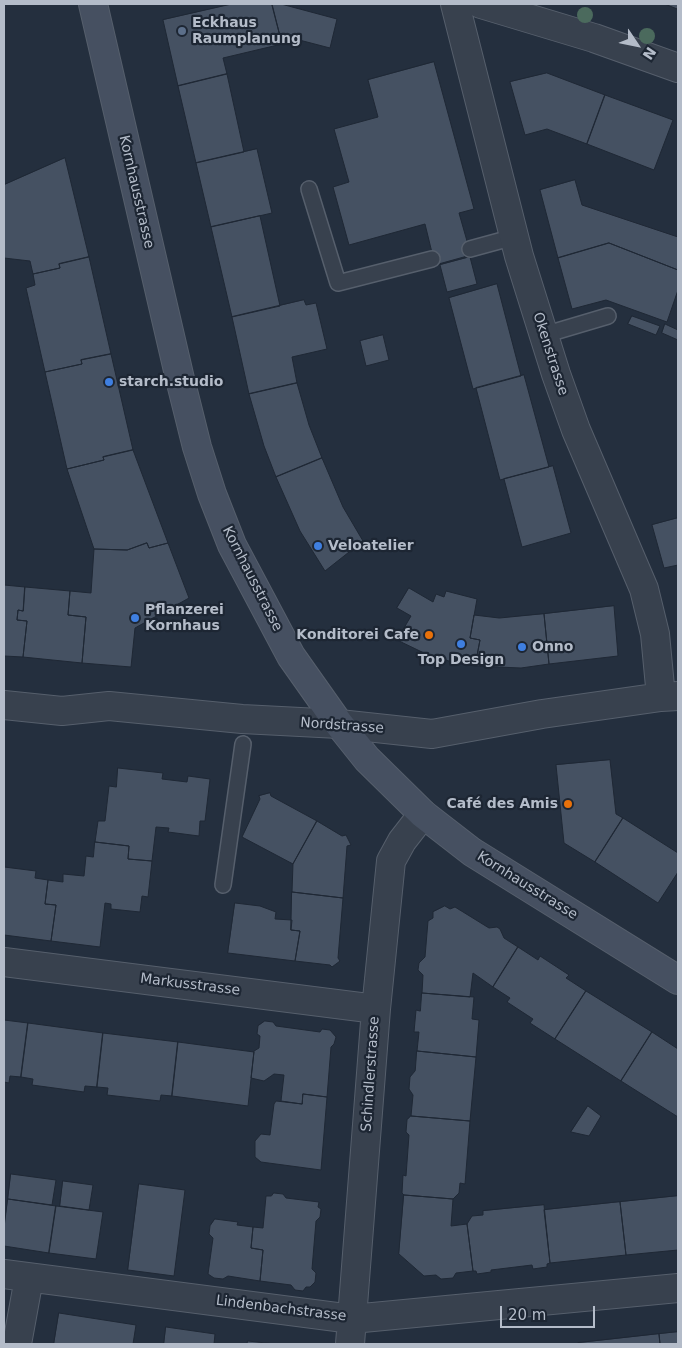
<!DOCTYPE html>
<html>
<head>
<meta charset="utf-8">
<style>
	body { margin:0 }
	#map { position:relative; width:682px; height:1348px; overflow:hidden; background:#242f3e; font-family:"DejaVu Sans",sans-serif }
	canvas { display:block }
	.frame { position:absolute; inset:0; border:5px solid #b4bcc9; pointer-events:none }
	.north { position:absolute; left:612px; top:20px; width:50px; height:50px; -webkit-text-stroke:4px #1d2633; paint-order:stroke; rotate:124deg; font-size:14px; font-weight:700; line-height:20px; text-align:center; color:#b4bcc9 }
	.north::after { content:''; display:block; margin:auto; width:18px; height:22px; background:#b4bcc9; clip-path:polygon(50% 0,100% 100%,50% 72%,0 100%) }
	.scale { position:absolute; left:500px; top:1306px; width:95px; height:22px; box-sizing:border-box; border:2px solid #b4bcc9; border-top:0; padding-left:6px; font-size:15px; line-height:18px; white-space:nowrap; color:#b4bcc9; -webkit-text-stroke:4px #1d2633; paint-order:stroke }
</style>
</head>
<body>
<div id="map">
<canvas width="682" height="1348"></canvas>
<div class="frame"></div>
<div class="north">N</div>
<div class="scale">20 m</div>
</div>
<script>
const ctx = document.querySelector('canvas').getContext('2d');
ctx.lineJoin = 'round';
function paint(path, color) { ctx.fillStyle = color; ctx.fill(path, 'evenodd'); }
function trace(path, color, width, dash) { ctx.strokeStyle = color; ctx.lineWidth = width; ctx.lineCap = dash ? 'butt' : 'round'; ctx.setLineDash(dash || []); ctx.stroke(path); }
function write(font, color, halo, rows, align = 'center') {
  ctx.font = font + ' "DejaVu Sans",sans-serif'; ctx.lineWidth = 4.5; ctx.setLineDash([]); ctx.textBaseline = 'middle'; ctx.strokeStyle = halo; ctx.fillStyle = color; for (const [text, x, y, turn = 0] of rows) {
    ctx.save(); ctx.translate(x, y); ctx.rotate((+turn || 0) * Math.PI / 180); ctx.textAlign = isNaN(turn) ? turn : align; if (halo) ctx.strokeText(text, 0, 0); ctx.fillText(text, 0, 0); ctx.restore();
  }
}
const building = new Path2D(`
	M232,4H272L282,44L223,58L227,74L178,86L163,20Z
	M272,4H281L337,19L330,48L280,35Z
	M665,4H678V9Z
	M434,62L474,209L459,213L471,255L435,265L425,224L349,245L333,187L349,182L334,129L378,117L368,80Z
	M547,73L605,95L587,144L547,129L525,135L510,82Z
	M227,74L244,152L196,163L178,86Z
	M605,95L673,120L654,170L587,144Z
	M257,149L272,213L211,227L196,163Z
	M65,158L89,257L59,264L60,268L33,274L30,261L4,258V185Z
	M575,180L582,205L678,237V270L609,243L558,258L540,190Z
	M260,216L280,306L232,317L211,227Z
	M609,243L678,270V290L667,322L606,300L572,309L558,258Z
	M89,257L111,354L81,360L82,364L45,372L26,288L35,285L33,274L60,268L59,264Z
	M470,257L477,284L447,292L440,265Z
	M497,284L521,376L473,389L449,298Z
	M304,300L306,305L316,303L327,349L292,357L297,383L249,394L232,317Z
	M632,316L660,326L656,335L628,324Z
	M665,324L678,330V340L662,333Z
	M383,335L389,360L366,366L360,341Z
	M111,354L133,450L103,457L104,460L67,469L45,372L82,364L81,360Z
	M524,375L549,467L500,480L476,388Z
	M297,383L309,425L322,458L276,477L264,446L249,394Z
	M133,450L168,543L149,548L147,543L127,550L94,549L67,469L104,460L103,457Z
	M322,458L343,507L363,541L325,571L300,531L276,477Z
	M553,466L571,533L522,547L504,479Z
	M678,518V565L664,568L652,525Z
	M147,543L149,548L168,543L189,598L135,628L131,667L82,663L86,617L68,615L70,591L91,593L94,549L127,550Z
	M4,585L25,587L23,611L18,610L17,620L27,621L23,657L4,656Z
	M25,587L70,591L68,615L86,617L82,663L23,657L27,621L17,620L18,610L23,611Z
	M409,588L433,602L436,594L444,597L446,591L477,599L470,638L480,640L475,666L452,662L424,653L397,640L411,616L397,608Z
	M614,606L618,656L549,664L544,614Z
	M544,614L549,664L521,668L475,666L480,640L470,638L474,615L499,618Z
	M610,760L616,814L623,818L595,862L564,843L556,765Z
	M118,768L163,773L162,779L187,782L188,776L210,779L205,821H200L199,836L168,832L169,828L156,827L152,861L128,859L129,846L95,842L98,821H105L109,786L116,787Z
	M270,793L271,796L317,821L293,864L242,837L260,799L259,796Z
	M623,818L678,853V872L658,903L595,862Z
	M317,821L342,836L346,835L351,845L347,846L343,898L292,892L293,864Z
	M95,842L129,846L128,859L152,861L148,897L142,896L140,912L111,909V904L105,903L100,947L51,941L56,905L45,904L48,880L63,882V874L84,876L86,856L93,857Z
	M4,867L36,871L35,878L48,880L45,904L56,905L51,941L4,935Z
	M292,892L343,898L338,958L340,961L332,967L330,965L295,961L300,931L291,930Z
	M235,903L260,906L276,912L275,919L292,920L291,930L300,931L295,961L228,953Z
	M445,906L450,909L455,907L489,928L497,927L500,929L504,938L518,947L493,987L473,973L470,997L422,993L423,975L418,970L419,963L425,957L428,921L433,918V912Z
	M518,947L538,960L540,956L569,975L566,978L586,991L555,1039L530,1023L533,1019L507,1002L510,998L493,987Z
	M586,991L652,1032L621,1081L555,1039Z
	M422,993L474,997L472,1019L479,1020L476,1057L417,1051L419,1032H414L416,1010L420,1011Z
	M4,1020L28,1023L21,1077L10,1076L9,1083L4,1082Z
	M265,1021L273,1022L276,1026L320,1032L322,1029L330,1030L336,1037L334,1044L331,1047L327,1097L303,1094L302,1104L281,1101L284,1075L274,1074L264,1081L251,1078L254,1051L259,1048L260,1036L257,1034L258,1026Z
	M28,1023L103,1033L97,1087L85,1086L84,1092L32,1085L33,1079L21,1077Z
	M652,1032L678,1049V1117L621,1081Z
	M103,1033L178,1042L172,1096L161,1095L160,1101L107,1095L108,1088L97,1087Z
	M178,1042L254,1052L248,1106L172,1096Z
	M417,1051L476,1057L470,1121L411,1116L413,1095L409,1089L410,1077L415,1071Z
	M303,1094L327,1097L321,1170L261,1162L255,1157V1141L261,1134L270,1135L274,1104L276,1101L302,1104Z
	M588,1106L601,1116L589,1136L571,1132Z
	M411,1116L470,1121L465,1184L460,1183L459,1193L453,1199L404,1195L402,1193L403,1175L406,1176L409,1135L406,1132L407,1120Z
	M11,1174L56,1180L52,1205L8,1199Z
	M63,1181L93,1185L89,1210L60,1206Z
	M139,1184L185,1190L174,1276L128,1270Z
	M274,1193L283,1194L286,1198L319,1202L318,1207L321,1209L320,1217L316,1221L312,1269L316,1273L315,1282L310,1287H306L303,1291L295,1290L291,1285L260,1281L263,1250L251,1248L253,1227L263,1228L266,1196H271Z
	M404,1195L453,1199L451,1226L467,1224L473,1271L456,1273L453,1278L441,1279L436,1275L424,1276L399,1254Z
	M678,1196V1250L626,1255L620,1202Z
	M8,1199L56,1206L49,1253L4,1246V1228Z
	M620,1202L626,1255L550,1263L544,1210Z
	M544,1205L550,1263L547,1264V1267L533,1269L532,1265L491,1270V1272L477,1274L476,1271H473L467,1224L472,1216L483,1215V1211Z
	M56,1206L103,1212L96,1259L49,1253Z
	M215,1219L238,1222L237,1225L253,1227L251,1248L263,1250L260,1281L228,1276L223,1279L214,1278L208,1274L213,1238L209,1234L210,1226Z
	M59,1313L136,1325L133,1344H54Z
	M166,1327L215,1334L214,1344H164Z
	M678,1332V1344H660L659,1334Z
	M659,1334L660,1344H578V1343Z
	M248,1341L275,1344H247Z`);
paint(building, '#455162');
trace(building, '#1f2835', 1);
const lane = new Path2D(`
	M309,189L338,283L432,259
	M470,249L514,237
	M544,335L608,316
	M223,885L243,744`);
const street = new Path2D(`
	M455,4L519,256L556,374L576,430L644,589L655,634L661,697
	M481,4L594,38L678,68
	M4,705L62,711L109,706L242,719L339,724L432,734L542,714L661,697L678,696
	M4,962L376,1009
	M4,1274L352,1319L678,1288
	M17,1344L29,1278
	M350,1344L376,1009L391,861L402,841L423,814`);
const secondary = new Path2D(`
	M93,4L180,379L197,447L212,494L232,545L291,656L339,724L367,759L423,814L472,852L678,980`);
trace(lane, '#565f6c', 18);
trace(street, '#565f6c', 30);
trace(secondary, '#565f6c', 30);
trace(lane, '#38414e', 15);
trace(street, '#38414e', 28);
trace(secondary, '#465061', 28);
ctx.fillStyle = '#4b6a5d';
for (const [x, y] of [
	[585,15],
	[647,36]
]) { ctx.beginPath(); ctx.arc(x, y, 8, 0, 2 * Math.PI); ctx.fill(); }
for (const [x, y, r, color] of [
	[182,31,5,"#5c6f8a"],
	[109,382,5,"#3f7fe0"],
	[318,546,5,"#3f7fe0"],
	[135,618,5,"#3f7fe0"],
	[429,635,5,"#e8710a"],
	[461,644,5,"#3f7fe0"],
	[522,647,5,"#3f7fe0"],
	[568,804,5,"#e8710a"]
]) { const dot = new Path2D(); dot.arc(x, y, r, 0, 2 * Math.PI); ctx.fillStyle = color; ctx.fill(dot); trace(dot, '#1d2633', 2); }
write('bold 14px', '#b4bcc9', '#1d2633', [
	["Eckhaus",192,23],
	["Raumplanung",192,39],
	["starch.studio",119,382],
	["Veloatelier",328,546],
	["Pflanzerei",145,610],
	["Kornhaus",145,626],
	["Konditorei Cafe",419,635,"right"],
	["Onno",532,647],
	["Top Design",461,660,"center"],
	["Café des Amis",558,804,"right"]
], 'left');
write('14px', '#b4bcc9', '#1d2633', [
	["Kornhausstrasse",136,192,77],
	["Okenstrasse",550,354,72],
	["Kornhausstrasse",252,579,63],
	["Nordstrasse",342,726,4],
	["Kornhausstrasse",527,886,32],
	["Markusstrasse",190,985,7],
	["Schindlerstrasse",371,1074,-86],
	["Lindenbachstrasse",281,1309,7]
]);
</script>
</body>
</html>
